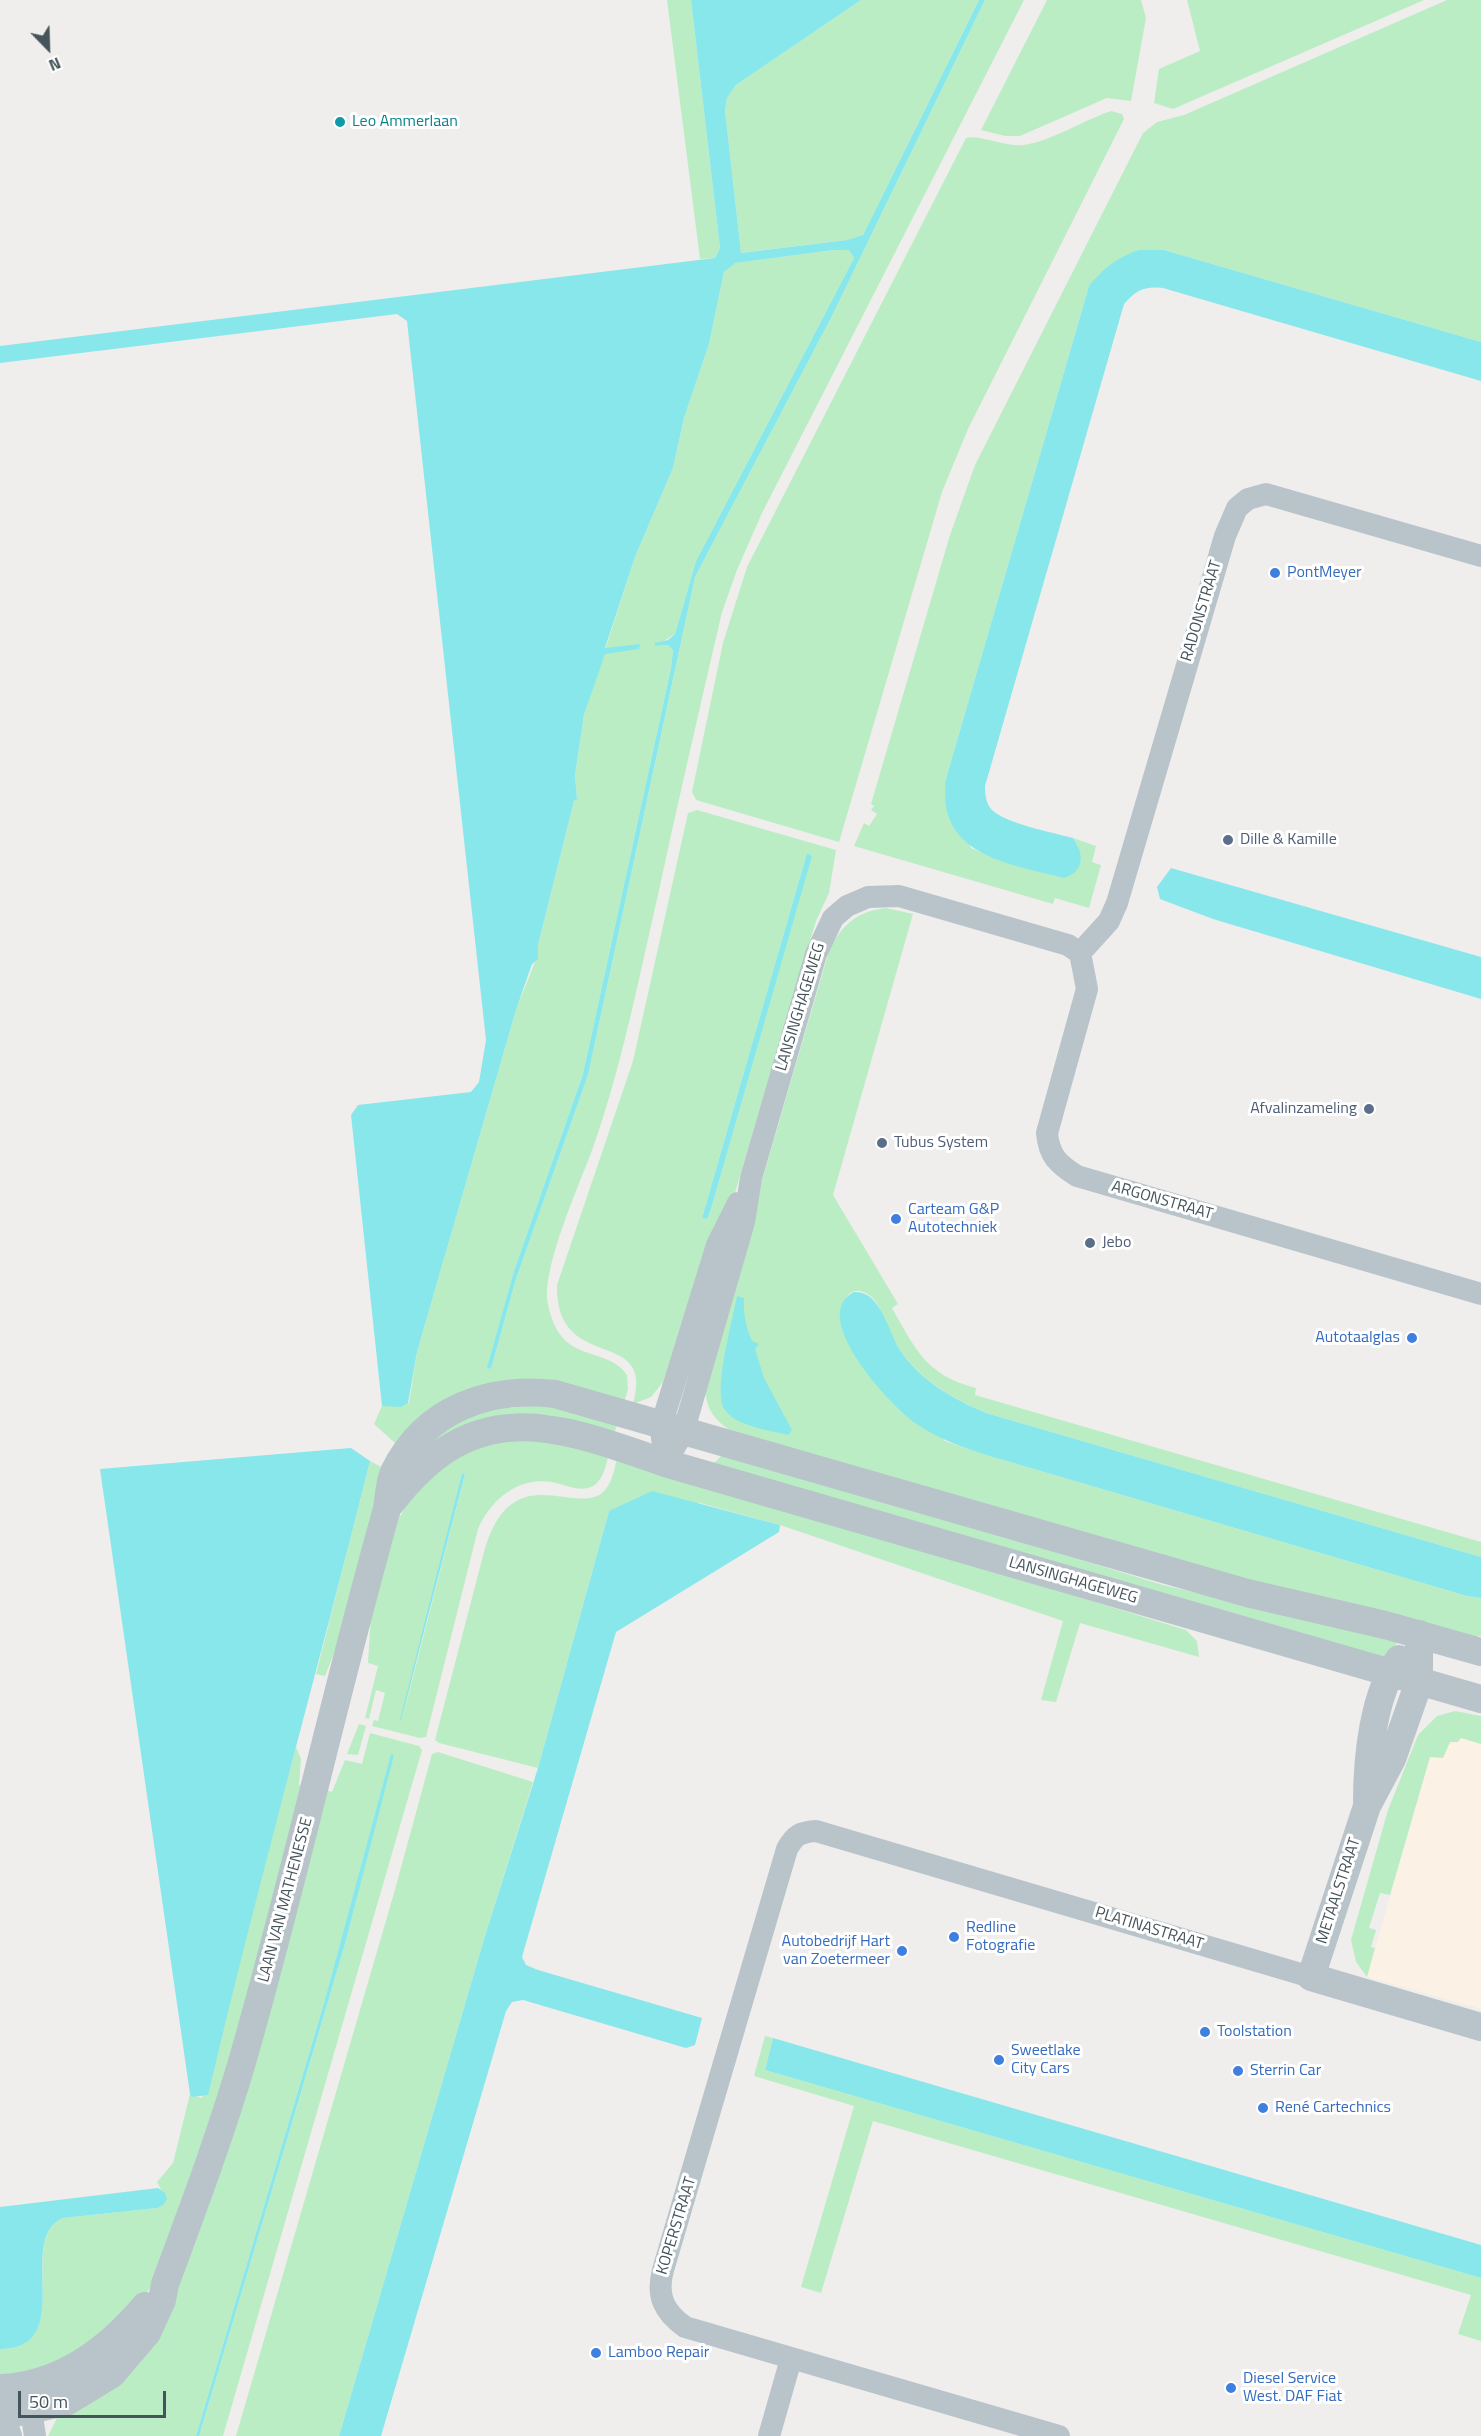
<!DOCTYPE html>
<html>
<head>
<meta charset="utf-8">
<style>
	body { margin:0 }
	#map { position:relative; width:1481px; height:2436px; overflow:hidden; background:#f0eded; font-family:"Titillium Web",sans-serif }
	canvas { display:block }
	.north { position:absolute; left:18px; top:18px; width:60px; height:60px; -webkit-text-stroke:4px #fff; paint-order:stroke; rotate:157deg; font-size:16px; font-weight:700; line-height:24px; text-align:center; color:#45545a }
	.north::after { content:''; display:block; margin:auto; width:21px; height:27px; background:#45545a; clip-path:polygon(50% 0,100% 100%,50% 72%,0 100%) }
	.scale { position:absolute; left:18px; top:2391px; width:148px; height:27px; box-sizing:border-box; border:3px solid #45545a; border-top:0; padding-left:8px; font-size:18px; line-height:21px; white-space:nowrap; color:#45545a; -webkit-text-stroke:4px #fff; paint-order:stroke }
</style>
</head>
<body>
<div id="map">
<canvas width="1481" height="2436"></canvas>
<div class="north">N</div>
<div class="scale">50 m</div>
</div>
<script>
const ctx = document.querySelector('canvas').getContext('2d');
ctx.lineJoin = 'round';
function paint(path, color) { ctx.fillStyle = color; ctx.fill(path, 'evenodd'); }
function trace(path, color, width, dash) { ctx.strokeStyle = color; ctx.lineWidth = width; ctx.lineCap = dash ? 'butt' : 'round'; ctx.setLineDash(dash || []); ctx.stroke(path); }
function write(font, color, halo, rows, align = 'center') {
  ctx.font = font + ' "Titillium Web",sans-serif'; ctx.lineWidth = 6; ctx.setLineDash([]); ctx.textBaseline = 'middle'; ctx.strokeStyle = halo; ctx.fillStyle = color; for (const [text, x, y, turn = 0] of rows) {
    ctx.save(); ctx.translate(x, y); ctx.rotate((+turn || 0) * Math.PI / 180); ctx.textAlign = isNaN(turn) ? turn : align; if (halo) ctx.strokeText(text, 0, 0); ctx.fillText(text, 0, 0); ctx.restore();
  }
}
paint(new Path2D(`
	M1461,1738L1481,1744V2009L1367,1977L1430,1756Z`), '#fbf1e5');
paint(new Path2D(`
	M667,0H691L720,248L715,258L700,259Z
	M861,0H979L863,235L847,240L741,253L725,110L727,98L736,85Z
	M985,0H1024L762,513L737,570L722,612C700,707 678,801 658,895C638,982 621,1070 591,1153C578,1188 541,1270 548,1304C560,1367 606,1344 627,1375L628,1389L623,1406L547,1385L404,1441L398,1439L395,1443L374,1424L382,1406L409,1403L417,1352L516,1010C521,996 539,957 538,945L574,801L577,798L575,775L584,715L635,557L673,468L684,418L709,344L724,272L734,263L834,250H849L854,258L696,561L675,634L656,646L668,645L673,652L671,668L583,1074L514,1271L488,1368L491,1369L516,1279L588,1075L695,577L832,316Z
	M1047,0H1141L1146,18L1131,101L1107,98L1020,136H1005L981,130Z
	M1187,0H1424L1173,109L1154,103L1159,69L1200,51Z
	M1447,0H1481V342L1164,250L1089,286L945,782L971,848L998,860L1063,878L1078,845L1073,838L1096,846L1092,862L1101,865L1089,908L1055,898L1053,904L854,846L864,823L869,826L877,814L871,810L874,806L871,804L950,535L975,465L1143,133L1157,122L1184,115Z
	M1111,111L1122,114L1124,119L968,429L942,492L839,842L696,800L692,792L723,643L747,567L966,138C977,134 1006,147 1024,145C1051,141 1084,120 1111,111Z
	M697,810L836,850L829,893L816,921L795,989L735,1193L702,1259L663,1382L651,1397L633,1404C656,1324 555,1376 557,1285L633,1061L688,813ZM807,853L811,856L711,1209L707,1219L702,1218Z
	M886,908L913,914L833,1195L898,1304L892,1308C916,1350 926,1375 976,1388L975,1395L1481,1542V1557L986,1413C948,1397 911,1374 891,1335C885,1323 881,1303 869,1295C847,1280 838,1309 842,1326L945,1441L986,1455L1467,1596L1481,1598V1636L1462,1637L1292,1595L732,1431C706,1417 702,1395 707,1368L829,951C841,925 858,911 886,908Z
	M556,1403L618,1422L614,1434L550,1415L514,1416L415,1453L469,1412Z
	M531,1436L609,1454C606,1464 604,1477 596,1484C582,1495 566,1484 551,1482C517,1477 491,1500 478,1529L426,1737L420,1738L372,1726L374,1720L378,1721L385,1693L376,1690L369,1719L365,1718L378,1666L368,1663L371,1615L399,1518L410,1500L444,1465L485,1443ZM462,1473L465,1474L402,1720Z
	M726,1451L1163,1585L1400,1640L1384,1659L713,1464Z
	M618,1455L1186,1630L1197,1641L1199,1657L1080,1623L1056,1702L1041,1700L1063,1621L780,1525L700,1503L609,1511L538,1768L439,1743L435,1740L485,1548C514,1454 579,1520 605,1490C613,1481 615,1466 618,1455Z
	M370,1461L387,1470L347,1621L325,1676L316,1674Z
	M1455,1711L1481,1716V1744L1461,1738L1458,1742H1450L1443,1758L1430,1757L1390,1895L1380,1893L1369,1928L1376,1930L1371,1947L1375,1948L1367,1977L1356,1962L1351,1940L1388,1810L1418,1735L1437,1716Z
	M359,1724L366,1726L358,1755L347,1754Z
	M370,1733L419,1746L422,1750L223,2436H199L345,1944L393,1755H391L324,2003L196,2436H48L58,2416L126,2368L326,1790L332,1792L345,1760L362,1764Z
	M296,1747L301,1759L299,1785L304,1786L240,2036L150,2288L133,2314L90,2352L0,2381V2349C78,2349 15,2239 63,2218L157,2208L166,2199L157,2182L173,2163L190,2094L202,2098Z
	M438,1752L533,1782L484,1939L339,2436H236L394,1893L432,1754Z
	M765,2036L773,2038L765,2070L1481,2278V2341L1458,2334L1471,2295L873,2121L821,2293L801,2287L854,2106L754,2076Z`), '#bbedc5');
paint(new Path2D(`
	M691,0H861L736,85L727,98L725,110L741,253L847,240L863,235L979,0H985L832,316L695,577L588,1075L516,1279L491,1369L487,1368L514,1271L583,1074L671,668L673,651L668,645L655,646V643L668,640L675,634L696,561L854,258L849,250H834L735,263L724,272L709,344L684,418L673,468L635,557L605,648L640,644L639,649L605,654L584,715L575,775L577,799L574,801L538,945V959L532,964L516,1010L417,1352L408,1403L401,1407L382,1406L351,1115L358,1105L471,1092L479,1082L486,1040L407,321L397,314L0,363V346L715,258L720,248Z
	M1139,250H1164L1481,342V381L1163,288C1145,286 1136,290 1124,304L985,786C985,794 986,803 991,809C1003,823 1055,833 1073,838C1085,854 1084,873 1063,878C1021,866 959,860 947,811C944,802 946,791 945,782L1089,286C1104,268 1116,258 1139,250Z
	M807,853L812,856L711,1209L707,1219L702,1218Z
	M1171,868L1481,957V999L1213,919L1160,899L1157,887Z
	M854,1292C881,1290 888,1332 900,1350C921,1381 953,1399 986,1413L1481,1557V1598L1467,1596L986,1455C962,1447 939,1439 918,1425C893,1409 806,1316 854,1292Z
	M737,1296L744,1298C743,1314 746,1327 752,1341L759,1344L755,1349L764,1378L792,1430L788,1435C770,1430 737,1427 725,1410C712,1392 733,1319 737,1296Z
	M351,1448L370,1461C317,1673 258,1883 208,2095L192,2097L190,2094L100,1469Z
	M462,1473L465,1474L401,1720H400Z
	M652,1491L780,1525L779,1532L616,1632L522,1957L526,1965L538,1970L702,2018L695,2045L686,2048L523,2000L512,2002L506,2011L381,2436H339L484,1939L538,1768L609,1511Z
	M391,1754L394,1755L345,1944L199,2436H196L324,2003Z
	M773,2038L1481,2245V2278L765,2070Z
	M158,2188L165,2193L167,2199L163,2205L157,2208L63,2218C14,2239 79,2349 0,2349V2207Z`), '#88e7ea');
trace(new Path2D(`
	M1080,953L1109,921L1117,903L1225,536L1237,508L1248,499L1266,494L1481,556
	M1080,953L1087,989L1047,1133C1049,1156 1058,1164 1077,1176L1481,1294
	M662,1439L661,1426L717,1245L738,1203
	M665,1463L683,1433L744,1222L751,1178L816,954L833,918L847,906L868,897L899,896L1068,945L1080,953
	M20,2398L31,2410L35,2436
	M8,2400L4,2416L11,2436
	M769,2436L791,2359
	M1059,2436L685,2327C664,2312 656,2296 663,2270L787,1849C795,1835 800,1832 816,1831L1311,1977`), '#b8c4ca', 22);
trace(new Path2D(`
	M392,1502C475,1394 554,1424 665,1463L1481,1699
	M1419,1634V1682L1392,1759L1367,1806L1311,1977L1481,2027
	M1367,1802C1367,1759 1373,1694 1399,1659
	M0,2388C60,2386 108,2350 145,2306
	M0,2416L66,2402L112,2374L147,2333L162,2300L165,2284C192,2211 220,2137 242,2062C295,1879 335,1692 387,1509C389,1497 389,1483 394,1472C425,1409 489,1386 555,1394L1247,1593L1385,1625L1481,1652`), '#b8c4ca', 28);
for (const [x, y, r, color] of [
	[340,122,6,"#0f9aa8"],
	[1275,573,6,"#3f7fe0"],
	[1228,840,6,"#5c6f8a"],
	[1369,1109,6,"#5c6f8a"],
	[882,1143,6,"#5c6f8a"],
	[896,1219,6,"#3f7fe0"],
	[1090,1243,6,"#5c6f8a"],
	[1412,1338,6,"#3f7fe0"],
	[954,1937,6,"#3f7fe0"],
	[902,1951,6,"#3f7fe0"],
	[1205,2032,6,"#3f7fe0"],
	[999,2060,6,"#3f7fe0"],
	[1238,2071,6,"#3f7fe0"],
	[1263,2108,6,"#3f7fe0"],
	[596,2353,6,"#3f7fe0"],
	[1231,2388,6,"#3f7fe0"]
]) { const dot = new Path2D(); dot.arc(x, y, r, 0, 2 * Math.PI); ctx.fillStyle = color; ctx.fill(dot); trace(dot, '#fff', 2); }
write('16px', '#0d838f', '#fff', [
	["Leo Ammerlaan",352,122]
], 'left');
write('16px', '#366cbe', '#fff', [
	["PontMeyer",1287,573],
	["Carteam G&P",908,1210],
	["Autotechniek",908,1228],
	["Autotaalglas",1400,1338,"right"],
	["Redline",966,1928],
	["Fotografie",966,1946],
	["Autobedrijf Hart",890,1942,"right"],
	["van Zoetermeer",890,1960,"right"],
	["Toolstation",1217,2032],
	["Sweetlake",1011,2051],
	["City Cars",1011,2069],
	["Sterrin Car",1250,2071],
	["René Cartechnics",1275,2108],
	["Lamboo Repair",608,2353],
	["Diesel Service",1243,2379],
	["West. DAF Fiat",1243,2397]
], 'left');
write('16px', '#45545a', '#fff', [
	["RADONSTRAAT",1202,611,-73],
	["LANSINGHAGEWEG",801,1007,-73],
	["ARGONSTRAAT",1162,1201,16],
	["LANSINGHAGEWEG",1073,1581,16],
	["METAALSTRAAT",1339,1891,-72],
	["LAAN VAN MATHENESSE",286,1900,-75],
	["PLATINASTRAAT",1149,1929,17],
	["KOPERSTRAAT",677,2226,-73]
]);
write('16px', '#4e5e75', '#fff', [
	["Dille & Kamille",1240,840],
	["Afvalinzameling",1357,1109,"right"],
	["Tubus System",894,1143],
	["Jebo",1102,1243]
], 'left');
</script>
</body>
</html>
